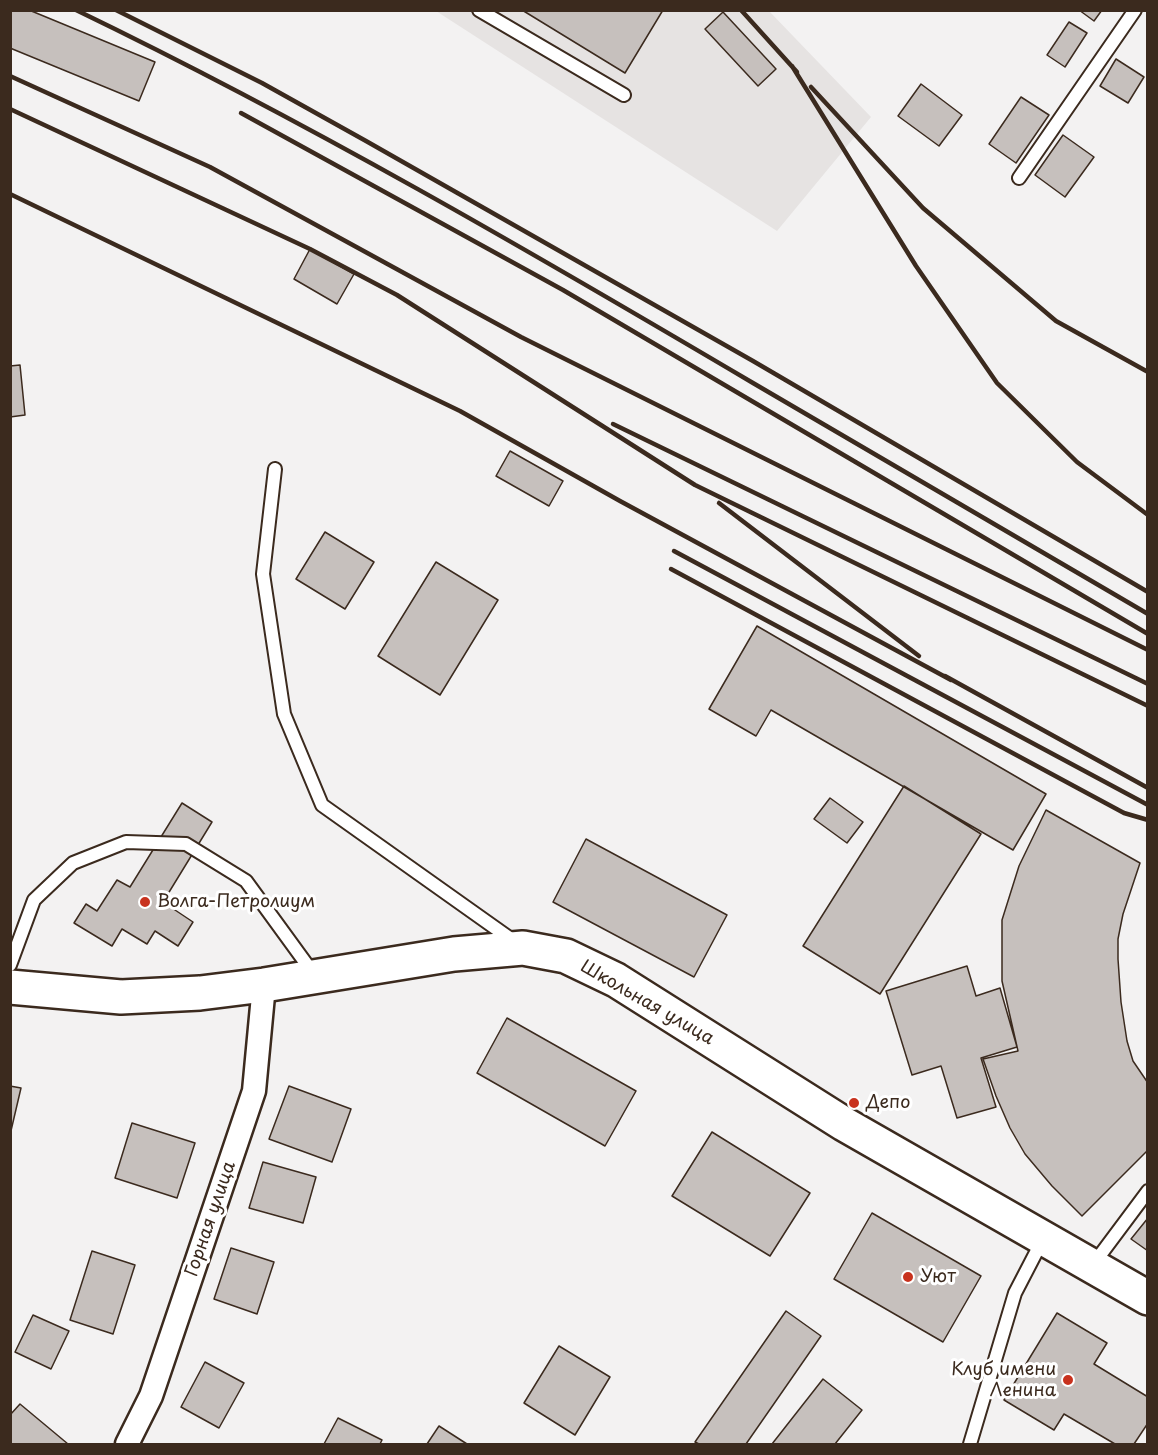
<!DOCTYPE html>
<html>
<head>
<meta charset="utf-8">
<style>
	body { margin:0 }
	#map { position:relative; width:1158px; height:1455px; overflow:hidden; background:#f3f2f2; font-family:"Playpen Sans",sans-serif }
	canvas { display:block }
	.frame { position:absolute; inset:0; border:12px solid #3b2a1e; pointer-events:none }
</style>
</head>
<body>
<div id="map">
<canvas width="1158" height="1455"></canvas>
<div class="frame"></div>
</div>
<script>
const ctx = document.querySelector('canvas').getContext('2d');
ctx.lineJoin = 'round';
function paint(path, color) { ctx.fillStyle = color; ctx.fill(path, 'evenodd'); }
function trace(path, color, width, dash) { ctx.strokeStyle = color; ctx.lineWidth = width; ctx.lineCap = dash ? 'butt' : 'round'; ctx.setLineDash(dash || []); ctx.stroke(path); }
function write(font, color, halo, rows, align = 'center') {
  ctx.font = font + ' "Playpen Sans",sans-serif'; ctx.lineWidth = 6; ctx.setLineDash([]); ctx.textBaseline = 'middle'; ctx.strokeStyle = halo; ctx.fillStyle = color; for (const [text, x, y, turn = 0] of rows) {
    ctx.save(); ctx.translate(x, y); ctx.rotate((+turn || 0) * Math.PI / 180); ctx.textAlign = isNaN(turn) ? turn : align; if (halo) ctx.strokeText(text, 0, 0); ctx.fillText(text, 0, 0); ctx.restore();
  }
}
paint(new Path2D(`
	M436,11H769L871,117L777,231Z`), '#e6e3e2');
const building = new Path2D(`
	M10,10H29L155,62L139,101L10,48Z
	M522,10H663L625,73Z
	M1079,10H1102L1094,21Z
	M723,12L776,69L758,86L705,29Z
	M1069,22L1087,33L1065,67L1047,55Z
	M1116,59L1144,77L1128,103L1100,86Z
	M921,84L962,115L939,146L898,116Z
	M1021,97L1049,115L1016,163L989,144Z
	M1063,135L1094,157L1065,197L1035,175Z
	M310,249L354,274L337,304L294,279Z
	M20,365L25,415L10,417V366Z
	M510,451L563,481L549,506L496,476Z
	M325,532L374,562L345,609L296,579Z
	M436,562L498,600L440,695L378,656Z
	M757,626L1046,794L1013,850L771,710L756,736L709,709Z
	M904,786L981,834L880,994L803,946Z
	M830,798L863,822L847,843L814,819Z
	M182,803L212,822L163,902L193,922L178,946L155,931L147,944L122,929L112,946L74,923L86,904L97,911L117,880L130,887Z
	M1046,810L1140,863L1123,914L1118,939V959L1121,1002L1127,1041L1133,1061L1148,1083V1150L1082,1216L1052,1186L1025,1154L1010,1128L996,1096L983,1059L1018,1051L1002,981V920L1019,866Z
	M586,839L727,915L694,977L553,902Z
	M967,966L976,996L1000,988L1017,1047L981,1058L996,1107L957,1118L941,1066L912,1075L886,991Z
	M507,1018L636,1091L605,1146L477,1073Z
	M10,1086L21,1088L10,1135Z
	M289,1086L351,1109L332,1162L269,1139Z
	M132,1123L195,1143L177,1198L115,1178Z
	M712,1132L810,1193L770,1256L672,1196Z
	M263,1162L316,1177L303,1223L249,1208Z
	M872,1213L981,1276L943,1342L834,1279Z
	M1148,1218V1251L1131,1239Z
	M231,1248L274,1262L257,1314L214,1299Z
	M92,1251L135,1265L113,1334L70,1320Z
	M786,1311L821,1336L746,1444H699L695,1442Z
	M1057,1313L1107,1343L1094,1364L1148,1397V1423L1134,1444H1115L1064,1414L1054,1430L1004,1400Z
	M33,1315L69,1331L51,1369L15,1352Z
	M559,1346L610,1377L575,1435L524,1403Z
	M205,1362L244,1383L219,1428L181,1407Z
	M823,1379L862,1410L835,1444H772Z
	M20,1404L68,1444H10V1415Z
	M338,1418L382,1440L380,1444H324Z
	M439,1426L467,1444H427Z`);
paint(building, '#c6c0bd');
trace(building, '#3b2a1e', 1.5);
const lane = new Path2D(`
	M479,10L624,95
	M1019,178L1135,10
	M275,469L263,574L284,714L322,805L515,942
	M10,965L34,900L73,863L126,842L186,844L246,881L313,973
	M1092,1266L1148,1191
	M970,1444L1015,1293L1043,1239`);
const street = new Path2D(`
	M127,1444L151,1396L254,1091L264,985`);
const secondary = new Path2D(`
	M10,987L121,997L200,993L264,985L454,954L523,948L566,956L616,980L844,1124L1148,1298`);
trace(lane, '#3b2a1e', 16);
trace(street, '#3b2a1e', 27);
trace(secondary, '#3b2a1e', 38);
trace(lane, '#fff', 12);
trace(street, '#fff', 22);
trace(secondary, '#fff', 33);
trace(new Path2D(`
	M76,10C308,122 531,252 753,383C884,460 1016,537 1148,614
	M116,10L262,83L366,141L753,361L1148,592
	M741,10L797,72
	M792,66L916,266L997,383L1077,462L1148,515
	M10,76L210,167L521,337L1148,650
	M811,87L923,208L1056,321L1148,372
	M10,109L310,249L397,295L695,485L1148,706
	M241,113L563,290L1148,634
	M10,194L460,411L620,501L951,680
	M613,424L1148,684
	M719,503L919,656
	M674,551L1148,805
	M671,569L1124,813L1148,820
	M945,676L1148,788`), '#3b2a1e', 4.5);
for (const [x, y, r, color] of [
	[145,902,6,"#c8321e"],
	[854,1103,6,"#c8321e"],
	[908,1277,6,"#c8321e"],
	[1068,1380,6,"#c8321e"]
]) { const dot = new Path2D(); dot.arc(x, y, r, 0, 2 * Math.PI); ctx.fillStyle = color; ctx.fill(dot); trace(dot, '#fff', 2); }
write('18px', '#3b2a1e', '#fff', [
	["Волга-Петролиум",157,902],
	["Депо",866,1103],
	["Уют",920,1277],
	["Клуб имени",1056,1370,"right"],
	["Ленина",1056,1391,"right"]
], 'left');
write('18px', '#3b2a1e', '#fff', [
	["Школьная улица",647,1003,30],
	["Горная улица",211,1219,-71]
]);
</script>
</body>
</html>
